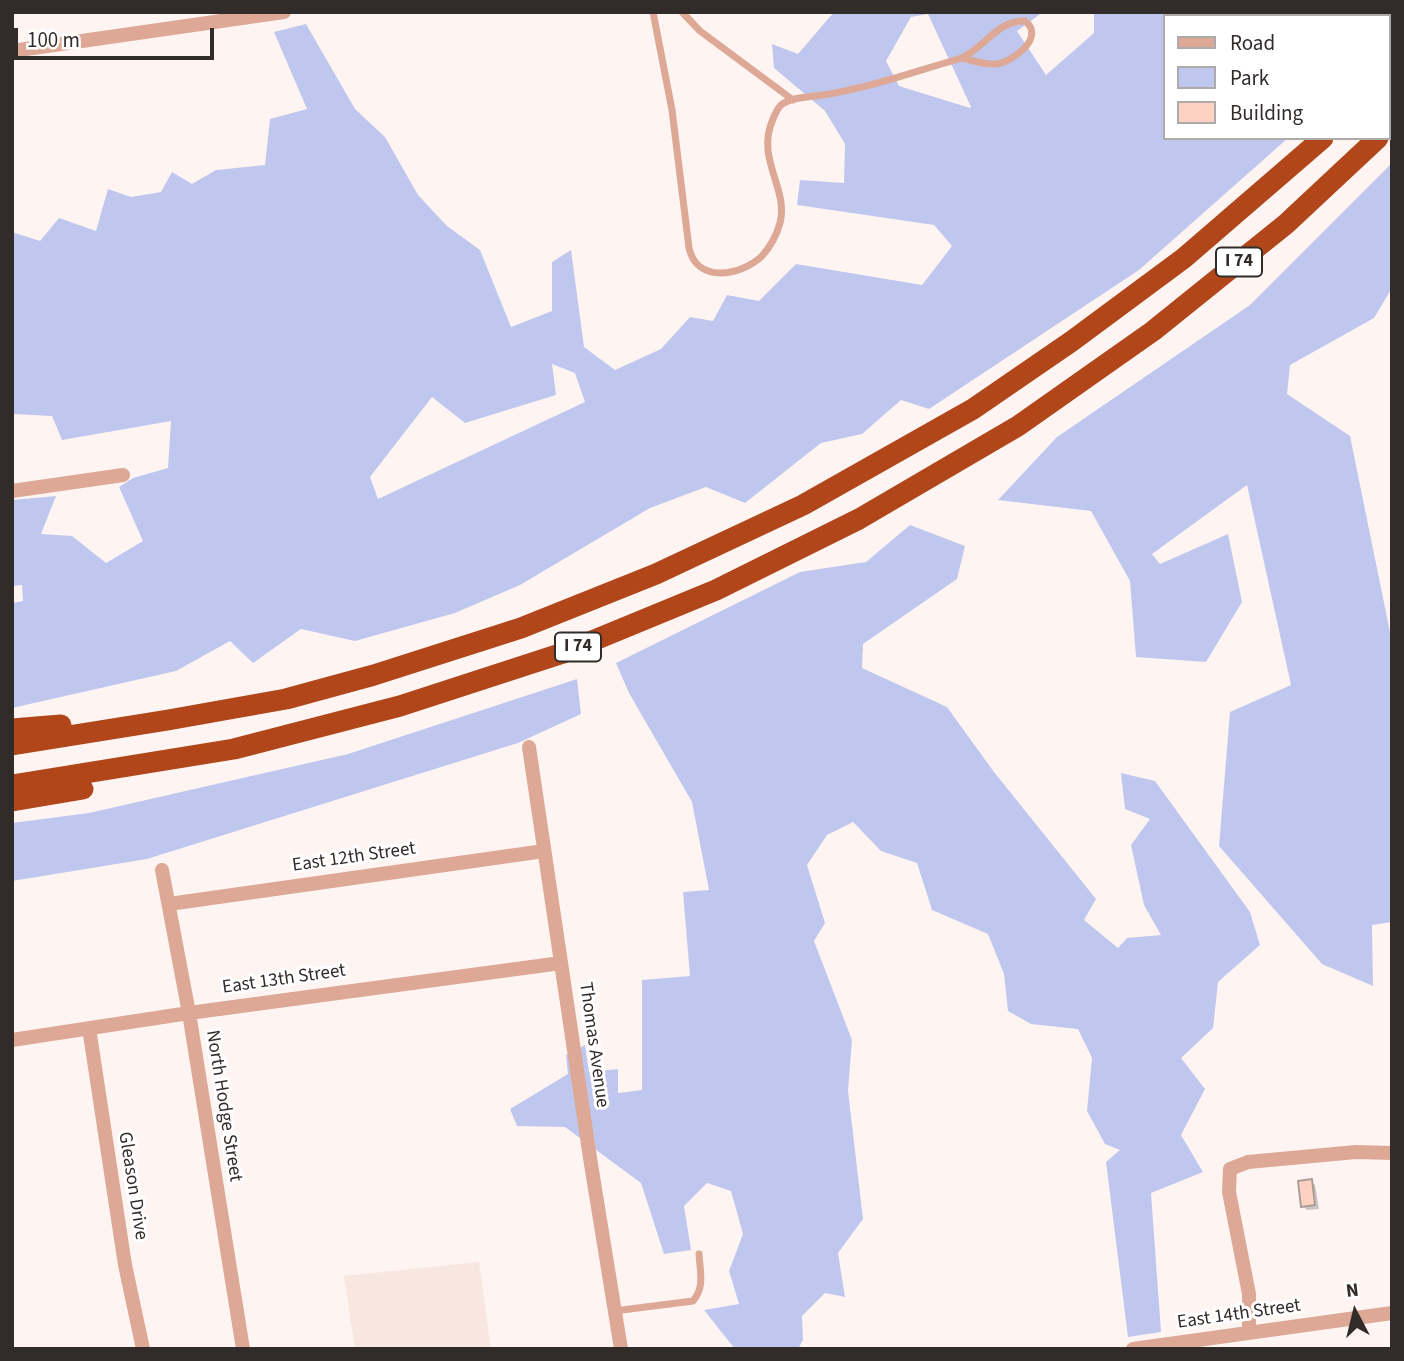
<!DOCTYPE html>
<html>
<head>
<meta charset="utf-8">
<style>
	body { margin:0 }
	#map { position:relative; width:1404px; height:1361px; overflow:hidden; background:#fef5f2; font-family:"Source Sans 3",sans-serif }
	canvas { display:block }
	.frame { position:absolute; inset:0; border:14px solid #312c2a; pointer-events:none }
	.legend { position:absolute; left:1163px; top:14px; width:228px; height:126px; box-sizing:border-box; background:#fff; border:2px solid #adabaa; margin:0; padding:9px 12px; list-style:none; font-size:21px; color:#312c2a }
	.legend li { display:flex; align-items:center; gap:14px; height:35px }
	.legend b { width:35px; border:2px solid #adabaa }
	.north { position:absolute; left:1320px; top:1277px; width:70px; height:70px; -webkit-text-stroke:5px #fff; paint-order:stroke; rotate:353deg; font-size:19px; font-weight:700; line-height:28px; text-align:center; color:#312c2a }
	.north::after { content:''; display:block; margin:auto; width:24px; height:32px; background:#312c2a; clip-path:polygon(50% 0,100% 100%,50% 72%,0 100%) }
	.scale { position:absolute; left:14px; top:28px; width:200px; height:32px; box-sizing:border-box; border:4px solid #312c2a; border-top:0; padding-left:9px; font-size:21px; line-height:24px; white-space:nowrap; color:#312c2a; -webkit-text-stroke:5px #fff; paint-order:stroke }
</style>
</head>
<body>
<div id="map">
<canvas width="1404" height="1361"></canvas>
<div class="frame"></div>
<ul class="legend">
<li><b style="height:9px;background:#dda896"></b>Road</li>
<li><b style="height:19px;background:#c0c7ef"></b>Park</li>
<li><b style="height:19px;background:#fed2c2"></b>Building</li>
</ul>
<div class="north">N</div>
<div class="scale">100 m</div>
</div>
<script>
const ctx = document.querySelector('canvas').getContext('2d');
ctx.lineJoin = 'round';
function paint(path, color) { ctx.fillStyle = color; ctx.fill(path, 'evenodd'); }
function trace(path, color, width, dash) { ctx.strokeStyle = color; ctx.lineWidth = width; ctx.lineCap = dash ? 'butt' : 'round'; ctx.setLineDash(dash || []); ctx.stroke(path); }
function write(font, color, halo, rows, align = 'center') {
  ctx.font = font + ' "Source Sans 3",sans-serif'; ctx.lineWidth = 6; ctx.setLineDash([]); ctx.textBaseline = 'middle'; ctx.strokeStyle = halo; ctx.fillStyle = color; for (const [text, x, y, turn = 0] of rows) {
    ctx.save(); ctx.translate(x, y); ctx.rotate((+turn || 0) * Math.PI / 180); ctx.textAlign = isNaN(turn) ? turn : align; if (halo) ctx.strokeText(text, 0, 0); ctx.fillText(text, 0, 0); ctx.restore();
  }
}
paint(new Path2D(`
	M479,1262L491,1349H355L344,1276Z`), '#f8e6e0');
paint(new Path2D(`
	M834,12H1043L1017,31L1046,75L1094,33V12H1392V40L1388,43V16H1164V138H1288L1139,270L929,409L901,400L862,434L821,443L745,503L706,487L650,508L520,585L455,613L355,641L301,629L253,663L230,641L176,671L12,708V603L23,601L22,585L12,586V500L56,496L41,534L72,536L106,563L143,541L119,487L133,478L168,468L171,421L62,440L52,416L12,414V232L40,241L59,218L96,231L108,189L131,197L161,192L172,172L192,184L216,170L265,165L270,119L307,109L274,32L306,24L355,109L385,137L418,195L447,226L480,250L511,327L552,311V262L571,250L584,347L615,370L661,349L690,317L713,321L727,295L759,301L796,264L922,285L952,246L934,225L797,205L800,180L844,183L845,144L825,111L774,68L772,44L798,54ZM928,14L971,107L970,108L899,86L886,61L911,17ZM552,364L575,373L585,402L378,499L370,477L432,397L465,423L556,395Z
	M1392,163V288L1374,318L1290,365L1287,394L1350,436L1392,642V922L1372,925L1373,986L1322,964L1219,846L1230,712L1291,685L1247,485L1152,554L1160,564L1228,534L1242,602L1206,662L1136,657L1130,581L1091,511L998,500L1057,437L1250,305Z
	M910,525L965,546L957,579L863,644L862,668L947,707L994,772L1096,899L1084,920L1118,948L1127,938L1161,935L1144,905L1131,845L1150,819L1125,809L1121,773L1155,781L1250,912L1260,945L1218,982L1213,1028L1181,1058L1205,1089L1181,1135L1203,1172L1151,1193L1161,1332L1128,1337L1106,1162L1120,1150L1105,1144L1087,1111L1092,1058L1078,1029L1031,1024L1008,1011L1004,974L988,934L932,910L917,863L881,851L853,822L827,835L807,865L825,923L814,941L852,1040L848,1091L863,1219L838,1253L845,1297L825,1293L802,1316L803,1340L798,1349H735L704,1310L739,1304L729,1271L743,1234L731,1191L707,1183L684,1206L691,1250L664,1254L641,1183L565,1127L517,1126L510,1109L568,1074L566,1055L585,1045L589,1072L618,1069V1093L642,1090V980L690,976L683,892L709,890L692,802L629,693L616,663L800,572L866,562Z
	M577,679L581,714L518,743L147,859L12,881V823L89,813L348,754Z`), '#c0c7ef');
paint(new Path2D(`
	M1311,1181L1315,1185L1319,1209L1307,1210L1303,1206Z`), '#0003');
const building = new Path2D(`
	M1312,1179L1315,1205L1301,1207L1298,1181Z`);
paint(building, '#fed2c2');
trace(building, '#aa9d98', 2);
trace(new Path2D(`
	M653,12L672,110L689,248C697,284 741,276 762,256C770,247 777,234 780,223C789,188 755,159 773,119C775,114 777,109 781,105C791,97 810,97 822,95C869,88 916,71 962,58C986,46 998,20 1025,21C1046,37 1013,62 996,64C985,65 972,61 962,58
	M682,12L700,31L793,100
	M614,1311L693,1301C705,1287 700,1272 699,1254`), '#dda896', 7);
trace(new Path2D(`
	M12,51L284,12
	M12,491L123,475
	M529,747L590,1158L621,1349
	M162,870L189,1013L243,1349
	M169,904L544,851
	M89,1028L125,1265L143,1349
	M12,1040L189,1013L561,963
	M1249,1333V1294L1229,1192L1230,1169L1248,1162L1356,1152L1392,1153
	M1133,1349L1392,1313`), '#dda896', 14);
trace(new Path2D(`
	M1388,73L1392,69
	M1388,128L1392,125
	M12,729L61,725
	M12,745L168,720L286,699L374,675L521,628L656,574L803,505L973,409L1072,341L1184,258L1323,138
	M12,785L234,749L400,706L563,653L716,590L859,519L1018,426L1153,331L1286,224L1378,138
	M12,801L83,789`), '#b1461b', 21);
for (const [x, y, w] of [
	[1239,262,46],
	[578,647,46]
]) { const box = new Path2D(); box.roundRect(x - w / 2, y - 14.5, w, 29, 5); ctx.fillStyle = '#fff'; ctx.fill(box); trace(box, '#312c2a', 2); }
write('bold 18px', '#312c2a', null, [
	["I 74",1239,262],
	["I 74",578,647]
]);
write('19px', '#312c2a', '#fff', [
	["East 12th Street",354,858,-8],
	["East 13th Street",284,980,-8],
	["Thomas Avenue",593,1045,82],
	["North Hodge Street",223,1106,81],
	["Gleason Drive",132,1186,81],
	["East 14th Street",1239,1315,-8]
]);
</script>
</body>
</html>
